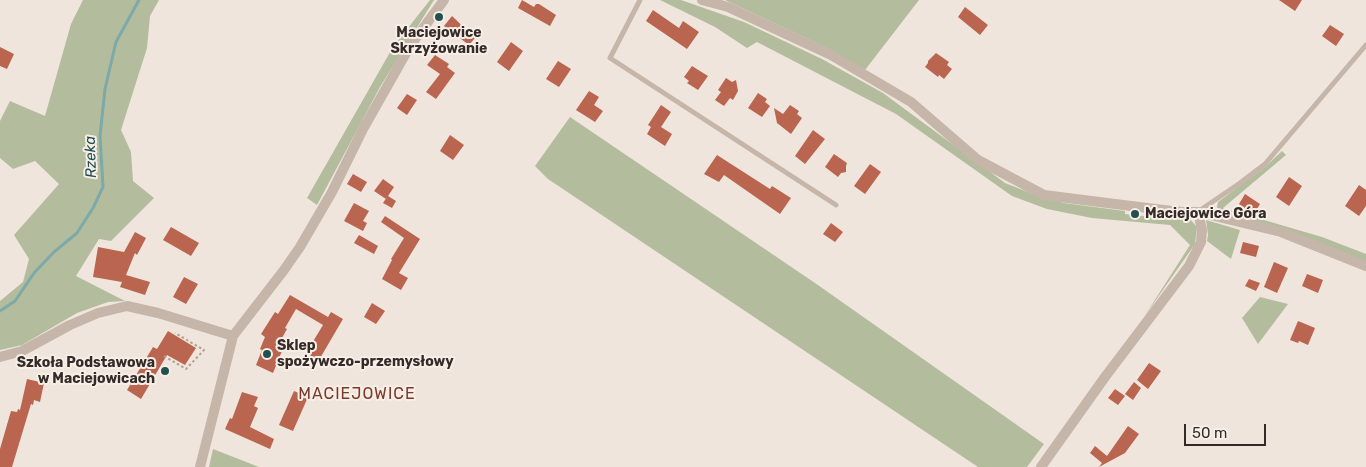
<!DOCTYPE html>
<html>
<head>
<meta charset="utf-8">
<style>
	body { margin:0 }
	#map { position:relative; width:1366px; height:467px; overflow:hidden; background:#efe5dc; font-family:Rubik,sans-serif }
	canvas { display:block }
	.scale { position:absolute; left:1184px; top:424px; width:82px; height:22px; box-sizing:border-box; border:2px solid #342b28; border-top:0; padding-left:6px; font-size:15px; line-height:18px; white-space:nowrap; color:#342b28; -webkit-text-stroke:4px #f7efe7; paint-order:stroke }
</style>
</head>
<body>
<div id="map">
<canvas width="1366" height="467"></canvas>
<div class="scale">50 m</div>
</div>
<script>
const ctx = document.querySelector('canvas').getContext('2d');
ctx.lineJoin = 'round';
function paint(path, color) { ctx.fillStyle = color; ctx.fill(path, 'evenodd'); }
function trace(path, color, width, dash) { ctx.strokeStyle = color; ctx.lineWidth = width; ctx.lineCap = dash ? 'butt' : 'round'; ctx.setLineDash(dash || []); ctx.stroke(path); }
function write(font, color, halo, rows, align = 'center') {
  ctx.font = font + ' Rubik,sans-serif'; ctx.lineWidth = 4; ctx.setLineDash([]); ctx.textBaseline = 'middle'; ctx.strokeStyle = halo; ctx.fillStyle = color; for (const [text, x, y, turn = 0] of rows) {
    ctx.save(); ctx.translate(x, y); ctx.rotate((+turn || 0) * Math.PI / 180); ctx.textAlign = isNaN(turn) ? turn : align; if (halo) ctx.strokeText(text, 0, 0); ctx.fillText(text, 0, 0); ctx.restore();
  }
}
paint(new Path2D(`
	M83,0H159L150,16L147,48L121,130L131,152L133,181L154,198L111,241L99,239L76,276L125,301L108,302L77,313L22,345L0,350V301L23,282L29,259L14,235L59,184L35,161L13,169L0,158V121L10,101L45,116L71,24Z
	M430,0H434L380,87L317,205L307,198L393,47Z
	M660,0H681L744,22L822,59L883,93L1005,183L1038,196L1064,203L1125,211V214L1144,216L1145,214L1189,218L1197,227L1195,244L1144,317L1190,245L1170,225L1092,218L1047,209L1012,196L896,114L757,42L747,48L715,27Z
	M725,0H919L865,70L825,47Z
	M570,117L815,283L1044,444L1027,467H978L548,179L535,166Z
	M1282,151L1286,155L1223,208L1322,237L1366,254V262L1219,213L1217,207L1218,202L1265,167Z
	M1206,220L1240,230L1231,259L1207,241L1208,235Z
	M1260,297L1288,304L1258,344L1242,318Z
	M213,449L259,467H209Z`), '#b3bd9d');
trace(new Path2D(`
	M0,311L15,301L34,273L54,252L77,233L93,208L103,187L100,136L105,89L116,42L139,0`), '#7da9a9', 3);
paint(new Path2D(`
	M522,0L534,7L536,4H539L556,15L550,26L518,8Z
	M1279,0H1302L1295,11Z
	M965,7L988,25L980,35L958,17Z
	M653,10L679,28L683,21L699,32L687,49L646,21Z
	M452,16L475,38L469,45L444,26Z
	M1330,25L1344,34L1336,46L1322,36Z
	M511,42L523,51L509,71L497,62Z
	M0,47L14,54L7,69L0,66Z
	M936,53L949,62L947,65L952,69L944,79L939,75L938,77L925,67L928,63V61Z
	M435,55L449,64L447,67L455,73L436,99L426,92L440,74L427,65Z
	M558,61L571,69L559,87L546,79Z
	M692,66L708,76L698,90L687,83L689,81L684,77Z
	M726,78L732,82L736,80L738,91L733,100L730,98L724,106L715,100L721,92L718,90Z
	M589,91L599,97L594,105L603,111L595,122L576,110Z
	M758,93L767,99L765,102L770,106L762,117L748,108Z
	M407,94L417,100L407,115L397,108Z
	M661,105L671,112L661,127L672,134L665,146L647,134L651,127L648,125Z
	M790,105L799,111L797,114L802,118L791,134L777,123L774,108L783,114Z
	M813,130L825,139L805,164L795,156Z
	M450,135L464,145L453,160L440,151Z
	M834,154L847,163L846,166V172L841,173L838,177L825,167Z
	M717,155L770,189L772,186L791,198L780,214L724,175L719,182L704,174Z
	M870,164L881,172L865,194L854,186Z
	M353,174L367,182L361,192L347,184Z
	M1289,177L1302,186L1289,206L1276,197Z
	M383,179L394,187L388,196L396,201L392,208L383,203L387,197L386,199L374,191Z
	M1359,185L1366,190V206L1359,216L1345,206Z
	M1245,194L1260,204L1254,214L1239,204Z
	M354,203L369,211L363,221L367,223L363,231L344,221Z
	M385,216L420,239L399,273L408,278L401,290L382,279L392,260L391,259L404,238L381,222Z
	M831,223L843,232L835,242L823,234Z
	M171,227L199,243L191,256L163,240Z
	M135,232L146,238L137,255L135,253L126,275L150,282L145,295L120,287L122,282L93,277L98,247L124,252Z
	M359,235L378,246L374,254L354,243Z
	M1243,242L1259,246L1256,257L1240,253Z
	M1274,262L1288,268L1277,293L1264,287Z
	M1307,274L1323,280L1318,293L1302,286Z
	M184,277L198,284L186,304L173,297Z
	M1249,279L1260,283L1256,291L1245,286Z
	M290,295L328,317L331,312L343,319L319,360L306,353L323,325L296,309L285,328L287,329L282,338L286,341L273,373L256,365L262,350L260,349L265,337L261,334L275,312L278,314Z
	M372,303L385,311L376,324L364,317Z
	M1298,321L1315,328L1308,345L1299,341L1298,343L1290,340Z
	M168,331L196,348L185,365L167,355L141,399L127,390L153,347L157,349Z
	M1149,363L1161,371L1148,389L1137,380Z
	M27,379L44,383L40,402L34,400L33,405L31,404L12,467H0V449L11,411L17,412L18,409L20,410Z
	M1134,382L1141,388L1133,400L1125,394Z
	M1115,389L1125,396L1118,405L1108,398Z
	M294,391L308,397L293,431L279,425Z
	M242,392L258,397L254,406L258,408L250,427L274,439L270,449L225,429L230,418L232,419Z
	M1128,426L1139,434L1125,453L1099,467L1102,463L1090,453L1095,446L1107,456Z`), '#ba654f');
trace(new Path2D(`
	M164,356L186,369L204,350L175,333`), '#b29f93', 2, [2.5, 2.5]);
trace(new Path2D(`
	M640,0L610,58L836,205
	M1199,211L1240,183L1265,164L1366,45`), '#c6b5a9', 5);
trace(new Path2D(`
	M702,0L728,7L831,55L911,102L978,160L1044,195L1155,209L1182,212H1198L1281,232L1366,266
	M0,357L22,351L70,325L98,313L127,306L158,313L233,336
	M200,467L233,336L284,270L300,247L332,192L363,129L410,46L444,0
	M1041,467L1105,377L1189,266L1201,242L1202,230L1198,212`), '#c6b5a9', 10);
for (const [x, y, r, color] of [
	[439,17,5,"#225051"],
	[1135,214,5,"#225051"],
	[267,354,5,"#225051"],
	[165,371,5,"#225051"]
]) { const dot = new Path2D(); dot.arc(x, y, r, 0, 2 * Math.PI); ctx.fillStyle = color; ctx.fill(dot); trace(dot, '#f7efe7', 2); }
write('bold 14px', '#342b28', '#f7efe7', [
	["Maciejowice",439,33,"center"],
	["Skrzyżowanie",439,49,"center"],
	["Maciejowice Góra",1145,214],
	["Sklep",277,346],
	["spożywczo-przemysłowy",277,362],
	["Szkoła Podstawowa",155,363,"right"],
	["w Maciejowicach",155,379,"right"]
], 'left');
write('italic 15px', '#225051', '#f7efe7', [
	["Rzeka",91,157,-92]
]);
ctx.letterSpacing = '1px';
write('16px', '#7b3929', '#f7efe7', [
	["MACIEJOWICE",357,394]
]);
ctx.letterSpacing = '0px';
</script>
</body>
</html>
